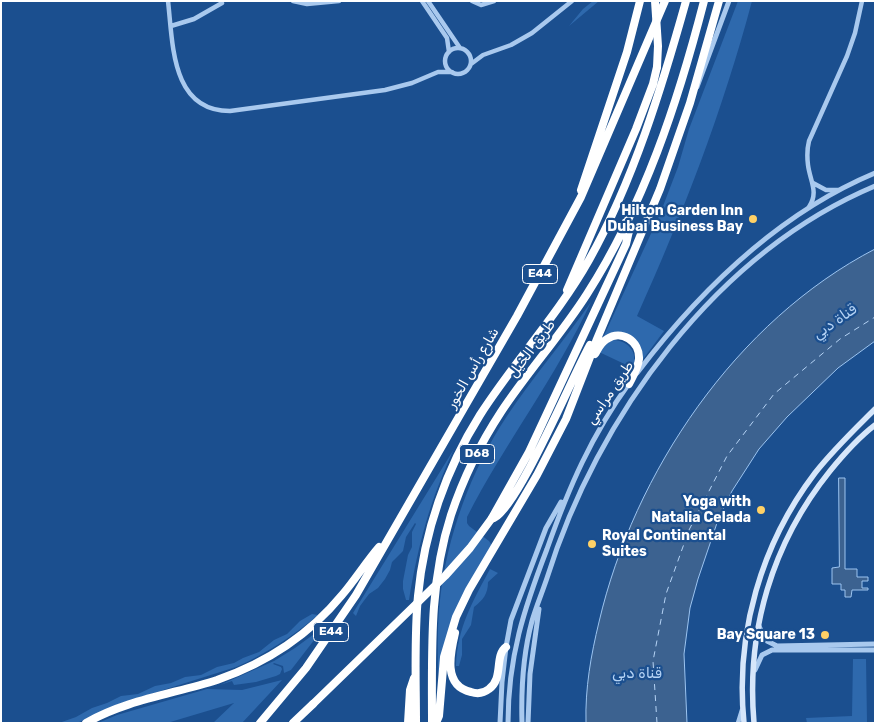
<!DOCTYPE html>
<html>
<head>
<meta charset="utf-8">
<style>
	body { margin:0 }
	#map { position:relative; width:876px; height:724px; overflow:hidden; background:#1b4f8f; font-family:Rubik,sans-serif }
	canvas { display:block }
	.frame { position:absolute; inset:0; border:2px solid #fff; pointer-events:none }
</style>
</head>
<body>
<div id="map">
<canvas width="876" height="724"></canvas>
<div class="frame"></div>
</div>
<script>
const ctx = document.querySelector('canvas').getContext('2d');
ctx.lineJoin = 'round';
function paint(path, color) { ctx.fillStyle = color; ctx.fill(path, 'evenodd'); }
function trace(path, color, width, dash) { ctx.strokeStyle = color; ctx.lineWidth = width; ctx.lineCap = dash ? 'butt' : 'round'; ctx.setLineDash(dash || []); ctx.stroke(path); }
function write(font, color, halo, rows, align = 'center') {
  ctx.font = font + ' Rubik,Cairo,sans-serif'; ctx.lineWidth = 4.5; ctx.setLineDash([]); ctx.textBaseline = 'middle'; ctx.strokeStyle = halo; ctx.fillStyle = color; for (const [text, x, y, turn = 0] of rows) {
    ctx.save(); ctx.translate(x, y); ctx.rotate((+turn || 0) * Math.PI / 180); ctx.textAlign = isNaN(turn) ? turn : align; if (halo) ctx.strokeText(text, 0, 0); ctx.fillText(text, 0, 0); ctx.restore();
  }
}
paint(new Path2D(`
	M593,1H599L569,26L583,9Z
	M738,1H752C723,110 683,214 637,316L664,331L641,362L630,336L602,340L660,214L678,167L689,129Z
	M591,302C556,377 505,443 467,517V523L469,526L489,541L491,544V548L441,656L438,676C438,651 437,625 440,600C447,536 471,470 507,416C533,377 564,341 591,302Z
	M613,340C629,341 638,352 633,368L599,352L602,346Z
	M454,449C430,500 418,545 409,600H406L403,589V581L408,555L412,547V532L416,524L415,523L406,537L403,551L392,562L390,570L385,579L378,588L369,594L360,606L356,616L353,613Z
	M490,569L498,573L488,582C488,594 483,600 474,607L471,625L462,639V655L459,666H456C457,628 473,601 490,569Z
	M312,614L318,615C293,636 266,654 236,667L119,704L77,723H59L76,717L92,708L107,703L121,696L138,694L155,686L171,683L185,677L201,675L217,667L234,663L243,658L259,652L274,640L287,634L300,621Z
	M325,626L291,670L284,673L283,666L274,663L273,664L281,667L282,669L280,674L276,676L256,682L234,685L232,681L220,685L274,661L295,648Z
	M853,659H866L867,723H807L806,718L852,716Z
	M282,680L242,723H213L234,703L167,723H98L117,715L207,689L242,690Z`), '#2e69ad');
const water = new Path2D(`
	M875,249V341L838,368L787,417L759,449L732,491L718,520L698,579L690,608L684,654L687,723H586C585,688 591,655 599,622C634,472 736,321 875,249Z
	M839,478H845V569H857V577H868V581H862V588H868V590H852L851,597H845V590H841V584H832V568L839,567Z`);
paint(water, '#3c6290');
trace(water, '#9cc4f0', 1);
trace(new Path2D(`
	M657,723L653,661L666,594L689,530L727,456L774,394L840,339L875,317`), '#b5d3f5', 1, [6, 5]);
trace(new Path2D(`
	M168,1C173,44 171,111 230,111L385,90L412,83L438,72H452
	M293,1L307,4L339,1
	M422,1L447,38L449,52
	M428,1L460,48
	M472,1L481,5L494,1
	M171,26L194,19L222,3
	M445 61a13 13 0 1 1 26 0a13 13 0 1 1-26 0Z
	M471,64L483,55L511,45L532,33L572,1
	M813,183L826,190H838
	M809,207C819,192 810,181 808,165C807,157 807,149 809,141L847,56L855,33L862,1
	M738,723L742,710`), '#a9c9ee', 4.5);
trace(new Path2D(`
	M697,87L729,1
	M637,373C700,290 777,214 875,173
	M759,626L765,640L777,646L875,644
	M755,670L762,655L772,650H875
	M500,723L502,682L506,647L511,620L546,528L561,502
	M508,723C508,657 524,609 547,549C569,487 591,436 630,382
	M522,723C521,689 523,654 532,621C536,607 542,593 547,578C597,417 716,253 875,186
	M528,723L530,674L539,609`), '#a9c9ee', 5);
trace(new Path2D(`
	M744,723C735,634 761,544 815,473C833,450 854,430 875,409
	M754,723C746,631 772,543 830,471C843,455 858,438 875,425`), '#d6e6fa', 5.5);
trace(new Path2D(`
	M581,190L627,52L640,1
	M567,290L636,129L653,84L657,67
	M595,354C598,349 601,342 607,339C621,329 640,341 639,359C638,368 633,376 629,384
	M492,518L529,452L626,244L629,231L626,222
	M494,518C519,505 572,377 590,345
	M455,633C450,654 443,686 471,692C477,694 484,693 489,689C504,678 494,656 506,647
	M86,723C126,700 173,694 217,680C266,663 309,635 342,595C355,580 366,562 379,547
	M260,723L306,668L356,595L517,316L581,197L665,1
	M293,723L313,704
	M408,723L410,690L414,678
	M416,723C416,681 414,638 418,596C424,532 446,469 480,415C514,362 558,315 589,260C633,182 662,87 686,1
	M432,723C432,652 429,583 451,515C463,479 480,444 501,412C528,371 561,335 587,294C644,205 678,102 704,1
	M436,723L439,716L444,657L456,617L469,590L537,475L566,419L597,339L660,189L690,103L719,1`), '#fff', 8);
trace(new Path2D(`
	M655,1L658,46L657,67
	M313,704L445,576L470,548L492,518`), '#fff', 8);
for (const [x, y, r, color] of [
	[753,219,5,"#ffd166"],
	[761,510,5,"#ffd166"],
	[592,544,5,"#ffd166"],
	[825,635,5,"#ffd166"]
]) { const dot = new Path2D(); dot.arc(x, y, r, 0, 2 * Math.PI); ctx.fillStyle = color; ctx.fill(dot); trace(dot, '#1b4f8f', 2); }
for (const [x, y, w] of [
	[540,274,35],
	[477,454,35],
	[331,632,35]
]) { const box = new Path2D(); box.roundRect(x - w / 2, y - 9.5, w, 19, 4); ctx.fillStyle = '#1b4f8f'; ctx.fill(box); trace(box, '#fff', 1); }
write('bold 12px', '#fff', null, [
	["E44",540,274],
	["D68",477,454],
	["E44",331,632]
]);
write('bold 14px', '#fff', '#1b4f8f', [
	["Hilton Garden Inn",743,211],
	["Dubai Business Bay",743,227],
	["Yoga with",751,502],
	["Natalia Celada",751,518],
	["Royal Continental",602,536,"left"],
	["Suites",602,552,"left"],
	["Bay Square 13",815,635]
], 'right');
write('14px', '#fff', '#1b4f8f', [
	["طريق الخيل",532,349,-53],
	["شارع رأس الخور",473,368,-60],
	["طريق مراسي",610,393,-56]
]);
write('italic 15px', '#b5d3f5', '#1b4f8f', [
	["قناة دبي",835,322,-35],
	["قناة دبي",637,674]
]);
</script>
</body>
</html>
